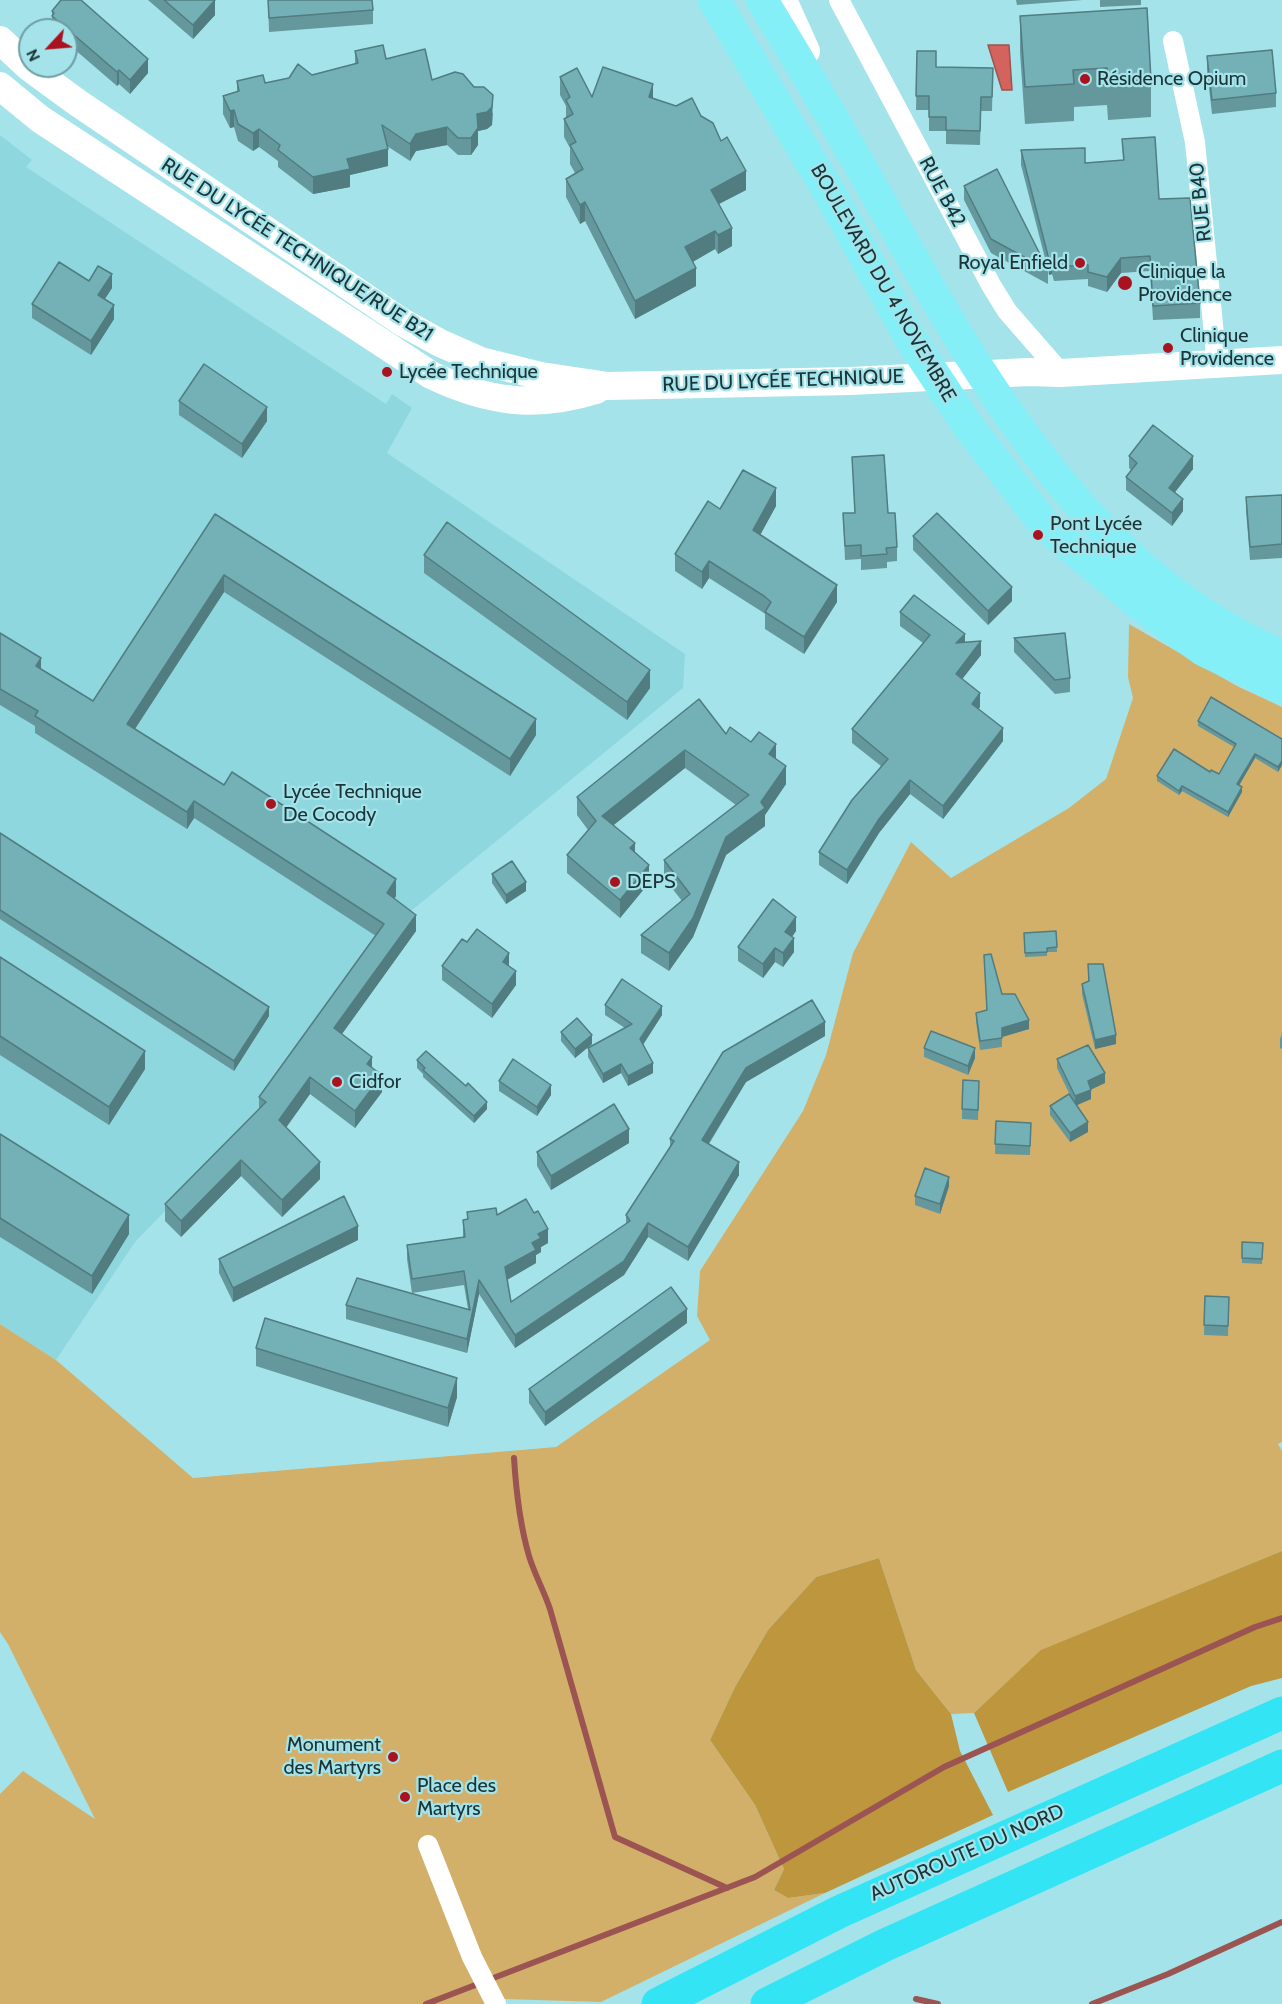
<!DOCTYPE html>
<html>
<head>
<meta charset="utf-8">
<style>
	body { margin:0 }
	#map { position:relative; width:1282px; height:2004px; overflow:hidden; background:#a4e3ea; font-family:Cabin,sans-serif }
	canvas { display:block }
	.north { position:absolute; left:18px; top:18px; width:60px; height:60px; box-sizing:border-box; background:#a4e3ea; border:2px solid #6d9da2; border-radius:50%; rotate:244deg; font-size:16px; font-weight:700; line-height:24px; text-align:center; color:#1b3437 }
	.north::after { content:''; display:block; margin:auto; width:21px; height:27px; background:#a91320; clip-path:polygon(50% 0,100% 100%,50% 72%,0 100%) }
</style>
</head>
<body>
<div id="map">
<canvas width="1282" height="2004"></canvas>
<div class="north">N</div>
</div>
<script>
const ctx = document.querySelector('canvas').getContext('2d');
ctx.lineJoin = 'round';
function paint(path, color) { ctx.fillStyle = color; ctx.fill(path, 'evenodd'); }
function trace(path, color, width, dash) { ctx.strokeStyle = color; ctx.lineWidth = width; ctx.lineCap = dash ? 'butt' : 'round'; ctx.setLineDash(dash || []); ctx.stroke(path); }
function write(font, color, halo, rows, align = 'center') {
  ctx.font = font + ' Cabin,sans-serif'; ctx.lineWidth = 4.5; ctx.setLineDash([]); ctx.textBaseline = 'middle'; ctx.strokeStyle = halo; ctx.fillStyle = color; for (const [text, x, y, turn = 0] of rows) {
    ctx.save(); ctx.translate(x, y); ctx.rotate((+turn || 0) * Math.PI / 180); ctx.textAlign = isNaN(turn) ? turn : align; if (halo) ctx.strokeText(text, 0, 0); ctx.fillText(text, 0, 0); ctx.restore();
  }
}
paint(new Path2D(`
	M0,135L32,160L26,167L386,404L392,394L412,408L387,453L685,654L683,688L400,920L259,1114L135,1242L56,1360L0,1324Z`), '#8fd7df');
paint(new Path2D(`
	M1129,624L1237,686L1282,707V1442L1278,1444L1282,1451V1551L1042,1650L974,1713L951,1714L916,1670L879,1558L816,1577L768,1630L735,1687L710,1740L755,1805L784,1869L774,1890L788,1898L825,1893L601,2002L504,1999L495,2004H0V1794L23,1771L95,1819L8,1644L0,1632V1324L56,1360L193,1478L556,1447L710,1340L697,1316L700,1271L803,1111L826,1055L853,953L911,842L951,878L1069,808L1106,779L1133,698L1128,677Z`), '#d2b06a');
paint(new Path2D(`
	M1282,1551V1678L1251,1686L1008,1792L974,1713L1041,1650Z
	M879,1558L916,1670L951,1714L960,1751L993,1815L825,1893L788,1898L774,1890L784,1869L755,1805L710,1740L735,1687L768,1630L816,1577Z`), '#bd963d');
const water = new Path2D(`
	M988,45H1009L1012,90H1002Z`);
paint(water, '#d4625d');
trace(water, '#9c5452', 1.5);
trace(new Path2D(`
	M514,1458C516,1490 520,1525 529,1556C534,1573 544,1591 550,1609L615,1837L727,1888
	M916,1999L938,2004
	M426,2004L755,1877L944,1767L1255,1627L1282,1618
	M1092,2004L1168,1974L1282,1922`), '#9c5452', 6);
trace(new Path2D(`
	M839,0L991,285L1007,311L1061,373
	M1173,41L1195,142L1217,365
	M428,1845L472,1957L496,2004`), '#fff', 20);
trace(new Path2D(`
	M783,0L806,51
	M0,40L30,68L78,103L402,322L440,343L481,361L541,376L608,386L851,381L1028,372L1061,373L1282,360
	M0,86L40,119L431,375C487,402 536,409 596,390`), '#fff', 28);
trace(new Path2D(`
	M714,0L829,192L912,341L968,426L1045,525L1138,603L1203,650L1282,688
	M762,0C802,66 841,132 879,199C978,375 1087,573 1282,656`), '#85eff8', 32);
trace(new Path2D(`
	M658,2004L839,1912L1282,1713
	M767,2004L885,1945L1282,1766`), '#33e4f4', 33);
paint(new Path2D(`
	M148,0H214L215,15L193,39Z
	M268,0L373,10V24L269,32Z
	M1016,0H1083L1017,5Z
	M1100,0H1141V5L1100,7Z
	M52,11L148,73L130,94L119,84L117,86L66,42V30H52Z
	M1020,16L1151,80V117L1108,120L1107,105L1074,107V121L1025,124L1020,53Z
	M355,51L386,59L432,80L493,113L492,125L487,129L478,131V145L471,155H458L447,145L416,151L410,161L387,146L388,166L350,175V187L313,194L278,167V161L259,147L253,151L238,141L234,127L230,128L223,114V96L237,92V81L265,83L312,75L355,64Z
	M917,51L936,67L993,68L992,111H981L980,145L946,144V131H929V110H916Z
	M1207,56L1276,93V107L1212,114L1207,70Z
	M560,77L592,97L653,98L701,116L721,141L746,190L719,204L732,246L718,254L715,249L693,262L696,286L635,319L585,221L580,224L566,197V179L575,173L570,164V148L564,137V119L566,118V106L560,95Z
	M1122,139L1159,199L1200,303V318L1153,320L1150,271L1121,273L1107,292L1088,286V279L1054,281L1052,274L1049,275L1048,270V284L991,253L964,200V186L1048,270L1021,165V150L1085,163L1123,161Z
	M89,281L112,288L105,299L114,319L91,355L32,318V304Z
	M179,401L267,421L242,458L179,415Z
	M1129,456L1193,469L1175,492L1183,511L1172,526L1126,490V477L1131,470L1129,468Z
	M852,457L888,513L897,547V561L887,562V568L861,570V559L845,560L843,513H855Z
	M1282,495V558L1250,560L1246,510V497Z
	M776,506L760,535L837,602L804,654L765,629V614L764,613L709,578L702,589L675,571V554L720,509Z
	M215,514L536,735L510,776L224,592L135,729L396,896L394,899L416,931L342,1034L372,1068L382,1092L355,1128L310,1094L286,1128L320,1179L282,1217L241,1176L181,1237L165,1221V1204L259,1110V1097L376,936L194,818L187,829L35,733V726L0,705V633L41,669L93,701Z
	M913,536L1012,601L988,625L913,550Z
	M424,555L650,688L627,720L424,573Z
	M900,612L965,643L981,655L962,679L980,707L978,709L1003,741L943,819L910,794L879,833L847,884L819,865V852L881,766L852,743V729L923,643L900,626Z
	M1014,638L1070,678V692L1055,694L1014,652Z
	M699,699L726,734L751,742L776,759L786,784L765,815V826L726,855L693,937L669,971L641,953V935L682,901L664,878V860L736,805L685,768L614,825L635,853L649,883L620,918L567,873V855L588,830L577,815V797Z
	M1198,721L1282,739V765L1278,772L1255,758L1239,785L1242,792L1228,817L1182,791L1179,795L1157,781V776L1210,772L1219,774L1234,747L1198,726Z
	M0,833L269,1016L234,1071L0,919Z
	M492,874L526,891L506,904L492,883Z
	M796,931L792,937L794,952L783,967L775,962L763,978L738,961V947Z
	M1056,931L1057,952H1047V956L1025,957L1024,933Z
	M984,955L1002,994L1029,1029L1002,1037V1047L980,1050L976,1022V1013L987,1010Z
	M0,957L145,1069L109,1125L0,1055Z
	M1088,964L1116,1044L1095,1049L1082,994V984L1088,981Z
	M442,966H509L516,985L492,1018L442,980Z
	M605,1005L662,1015L643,1045L653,1073L628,1086L621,1073L603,1083L588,1057V1048L625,1028L605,1015Z
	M561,1032L592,1044L575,1058L561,1041Z
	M1282,1033V1049L1280,1048V1039Z
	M825,1036L746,1082L709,1144L739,1175L688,1261L648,1237L624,1275L515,1348L479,1294L467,1353L346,1319V1305L468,1309L464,1285L412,1293L407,1259V1245L463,1237V1220L467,1219V1212L497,1215L548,1243L541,1247V1252L536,1255V1263L507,1280L511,1302L626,1224V1215L670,1147V1139L723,1052Z
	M924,1048L975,1058L968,1075L924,1057Z
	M1057,1059L1105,1083L1091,1089V1099L1077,1105L1088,1132L1070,1142L1050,1115V1106L1070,1095L1057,1068Z
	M417,1060L487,1109L474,1123L423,1077V1074L417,1068Z
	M499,1081L551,1095L537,1116L499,1091Z
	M979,1090L978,1120L962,1119V1109Z
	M996,1121L1031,1123L1030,1155L995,1154Z
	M0,1134L129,1234L92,1294L0,1237Z
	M629,1143L551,1190L537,1166V1152Z
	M949,1186L940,1214L915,1205V1196Z
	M358,1240L233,1302L219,1273V1259Z
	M1242,1242L1263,1243L1262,1264L1242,1263Z
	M1205,1296L1229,1297L1228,1336L1204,1335Z
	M687,1323L545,1426L529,1403V1389Z
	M256,1348L457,1397L448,1427L256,1366Z`), '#64989d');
paint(new Path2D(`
	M215,0V15L193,39V25Z
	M148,59V73L130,94V80Z
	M119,70V84L117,86V72Z
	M653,84V103L649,97Z
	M493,95L492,125L487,129L478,131V145L471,155V138L477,114Z
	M234,110V127L230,128V111Z
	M447,127V145L416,151L410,161V144L416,134Z
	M259,129V147L253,151V133Z
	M388,149V166L350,175V187L313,194V177L347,159Z
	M746,171V190L711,208V190Z
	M585,202V221L580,224V205Z
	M732,228V246L718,254V235Z
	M715,231V249L685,266V247Z
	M1121,258V273L1107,292V277Z
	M1052,259V274L1049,275V260Z
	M696,268V286L635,319V301Z
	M112,274V288L98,309V295Z
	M114,305V319L91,355V341Z
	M267,407V421L242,458V444Z
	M1193,456V469L1169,500V488Z
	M776,488V506L753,548V530Z
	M1183,499V511L1172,526V513Z
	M709,561V578L702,589V572Z
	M224,575V592L127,741V724Z
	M837,585V602L804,654V637Z
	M1012,587V601L988,625V611Z
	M965,634V648L956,643Z
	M981,641V655L956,687V674Z
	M41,658V675L36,666Z
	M650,670V688L627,720V702Z
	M980,693V707L972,717V704Z
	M536,719V735L510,776V759Z
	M1003,728V741L943,819V806Z
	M776,744V762L769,754Z
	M685,750V768L602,834V816Z
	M1255,754V758L1237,789V784Z
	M1282,761V765L1278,772V767Z
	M786,766V784L765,815V826L726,855L693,937L669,971V953L726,837L761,802Z
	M910,780V794L879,833L847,884V870L879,819Z
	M1182,786V791L1179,795V791Z
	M1242,787V792L1228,817V812Z
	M194,801V818L187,829V812Z
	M635,843V861L630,848Z
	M649,865V883L620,918V900Z
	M396,879V896L387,910V893Z
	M526,882V891L506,904V895Z
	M416,915V931L334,1045V1028Z
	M796,917V931L785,946V932Z
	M794,938V952L783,967V953Z
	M775,948V962L763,978V964Z
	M509,953V967L503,962Z
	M516,971V985L492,1018V1004Z
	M662,1006V1015L640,1049V1039Z
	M269,1007V1016L234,1071V1061Z
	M1029,1020V1029L1002,1037V1028Z
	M825,1022V1036L746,1082L702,1154V1140L746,1068Z
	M592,1035V1044L575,1058V1049Z
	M1116,1035V1044L1095,1049V1040Z
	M975,1048V1058L968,1075V1066Z
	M145,1051V1069L109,1125V1107Z
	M372,1057V1074L367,1064Z
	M653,1063V1073L628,1086V1076Z
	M621,1064V1073L603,1083V1074Z
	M1105,1073V1083L1088,1091V1081Z
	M382,1075V1092L355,1128V1111Z
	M310,1077V1094L279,1137V1120Z
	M551,1085V1095L537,1116V1107Z
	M1091,1090V1099L1075,1106V1096Z
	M487,1102V1109L474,1123V1116Z
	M1088,1122V1132L1070,1142V1133Z
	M629,1129V1143L551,1190V1176Z
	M241,1160V1176L181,1237V1221Z
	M320,1162V1179L282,1217V1200Z
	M739,1162V1175L688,1261V1247Z
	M949,1177V1186L940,1214V1204Z
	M129,1215V1234L92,1294V1276Z
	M648,1223V1237L624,1275L515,1348V1335Z
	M358,1226V1240L233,1302V1288Z
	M548,1229V1243L541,1247V1252L536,1255V1263L505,1281V1267L538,1234Z
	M479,1280V1294L467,1353V1339Z
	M687,1309V1323L545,1426V1412Z
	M457,1378V1397L448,1427V1408Z`), '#517c80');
const building = new Path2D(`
	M61,0H81L148,59L130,80L119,70L117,72L52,16L54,13L52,11Z
	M164,0H215L193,25Z
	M268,0H372L373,10L269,18Z
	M1147,8L1151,80L1108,82L1107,68L1073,70L1074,84L1025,87L1020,16Z
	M383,45L386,59L425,49L432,80L455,72L463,74L474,87H484L493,95L492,107L487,112L477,114L478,128L471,138H458L447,127L416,134L410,144L382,125L388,149L347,159L350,169L313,177L278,150L280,145L259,129L253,133L238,124L234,110L230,111L223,96L239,91L237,81L263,75L265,83L289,78L298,64L312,75L358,63L355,51Z
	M1272,50L1276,93L1212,100L1207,56Z
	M917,51H936V67L993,68L992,97H981L980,131L946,130V117H929V96H916Z
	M603,67L653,84L649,97L676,106L692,98L701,116L713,123L721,141L727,137L746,171L711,190L732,228L718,235L715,231L685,247L696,268L635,301L585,202L580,205L566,179L583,169L570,145L576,142L564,119L573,114L566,100L570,97L560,77L577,68L592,97Z
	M1155,137L1159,199L1190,198L1200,303L1153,306L1150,256L1121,258L1107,277L1088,272V265L1054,267L1052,259L1049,260L1021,150L1085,148V163L1124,160L1122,139Z
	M997,169L1048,270L991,239L964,186Z
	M59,262L89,281L98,266L112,274L98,295L114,305L91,341L32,304Z
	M204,364L267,407L242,444L179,401Z
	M1153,425L1193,456L1169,488L1183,499L1172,513L1126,477L1137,463L1129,456Z
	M884,455L888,513H895L897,547L886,548L887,554L861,556V545L845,546L843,513H855L852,457Z
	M743,470L776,488L753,530L837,585L804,637L765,612L771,602L764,596L709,561L702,572L675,554L708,501L720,509Z
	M1282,495V544L1250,547L1246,497Z
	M937,513L1012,587L988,611L913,536Z
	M215,514L536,719L510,759L224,575L127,724L224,785L232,772L396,879L387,893L416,915L334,1028L372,1057L367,1064L382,1075L355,1111L310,1077L279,1120L320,1162L282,1200L241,1160L181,1221L165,1204L266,1102L259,1097L384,924L194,801L187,812L35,716L38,711L0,689V633L41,658L36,666L93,701Z
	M447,522L650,670L627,702L424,555Z
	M914,595L965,634L956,643L981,641L956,674L980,693L972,704L1003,728L943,806L910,780L879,819L847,870L819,852L852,800L888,759L852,729L930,635L900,612Z
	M1065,633L1070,678L1055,680L1014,638Z
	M1211,697L1282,739V761L1278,767L1255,754L1237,784L1242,787L1228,812L1182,786L1179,791L1157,776L1174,749L1210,772L1211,770L1219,774L1236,744L1198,721Z
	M699,699L726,734L730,727L751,742L759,732L776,744L769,754L786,766L761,802L765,808L726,837L693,918L669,953L641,935L690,894L664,860L749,795L685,750L602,816L635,843L630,848L649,865L620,900L567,855L596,821L577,797Z
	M0,833L269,1007L234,1061L0,910Z
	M512,861L526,882L506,895L492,874Z
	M773,899L796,917L785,932L794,938L783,953L775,948L763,964L738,947Z
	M477,929L509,953L503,962L516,971L492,1004L442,966L462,939L467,942Z
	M1056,931L1057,947L1047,948V952L1025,953L1024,933Z
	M991,954L1002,994H1015L1029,1020L1002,1028V1038L980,1041L976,1013L987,1010L984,955Z
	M0,957L145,1051L109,1107L0,1036Z
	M1088,964H1103L1116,1035L1095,1040L1082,984L1089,981Z
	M622,979L662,1006L640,1039L653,1063L628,1076L621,1064L603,1074L588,1048L632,1024L605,1005Z
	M812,1000L825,1022L746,1068L702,1140L739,1162L688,1247L648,1223L624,1261L515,1335L479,1280L467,1339L346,1305L357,1278L470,1310L464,1271L412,1279L407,1245L465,1237L463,1220L468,1219L467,1212L496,1208L497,1215L526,1199L534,1213L538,1211L548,1229L538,1234L541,1238L532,1243L536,1250L505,1267L511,1302L630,1221L626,1215L674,1141L670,1139L723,1052Z
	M577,1018L592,1035L575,1049L561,1032Z
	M931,1031L975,1048L968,1066L924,1048Z
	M1088,1045L1105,1073L1088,1081L1091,1090L1075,1096L1057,1059Z
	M426,1051L466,1086L468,1083L487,1102L474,1116L423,1070L425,1068L417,1060Z
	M513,1059L551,1085L537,1107L499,1081Z
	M963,1080L979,1081L978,1110L962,1109Z
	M1069,1094L1088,1122L1070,1133L1050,1106Z
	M614,1104L629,1129L551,1176L537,1152Z
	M996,1121L1031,1123L1030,1146L995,1144Z
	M0,1134L129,1215L92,1276L0,1218Z
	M925,1168L949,1177L940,1204L915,1196Z
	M344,1196L358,1226L233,1288L219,1259Z
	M1242,1242L1263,1243L1262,1259L1242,1258Z
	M671,1287L687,1309L545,1412L529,1389Z
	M1205,1296L1229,1297L1228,1326L1204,1325Z
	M265,1318L457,1378L448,1408L256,1348Z`);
paint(building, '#74b1b7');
trace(building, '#517c80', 1.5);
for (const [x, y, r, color] of [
	[1085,79,6,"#a91320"],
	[1080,263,6,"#a91320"],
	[1125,283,8,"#a91320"],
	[1168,348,6,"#a91320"],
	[387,372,6,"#a91320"],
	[1038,535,6,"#a91320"],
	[271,804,6,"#a91320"],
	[615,882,6,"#a91320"],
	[337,1082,6,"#a91320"],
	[393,1757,6,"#a91320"],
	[405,1797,6,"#a91320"]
]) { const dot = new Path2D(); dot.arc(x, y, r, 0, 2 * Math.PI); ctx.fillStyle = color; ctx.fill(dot); trace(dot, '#a4e3ea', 2); }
write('20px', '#1b3437', '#a4e3ea', [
	["Résidence Opium",1097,79],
	["Royal Enfield",1068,263,"right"],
	["Clinique la",1138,272],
	["Providence",1138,295],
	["Clinique",1180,336],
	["Providence",1180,359],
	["Lycée Technique",399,372],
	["Pont Lycée",1050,524],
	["Technique",1050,547],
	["Lycée Technique",283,792],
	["De Cocody",283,815],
	["DEPS",627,882],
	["Cidfor",349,1082],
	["Monument",381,1745,"right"],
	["des Martyrs",381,1768,"right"],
	["Place des",417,1786],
	["Martyrs",417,1809]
], 'left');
write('20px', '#1b3437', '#a4e3ea', [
	["RUE B42",942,192,62],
	["RUE B40",1201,202,-96],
	["RUE DU LYCÉE TECHNIQUE/RUE B21",297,250,33],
	["BOULEVARD DU 4 NOVEMBRE",883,283,60],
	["RUE DU LYCÉE TECHNIQUE",783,381,-2],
	["AUTOROUTE DU NORD",967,1853,-24]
]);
</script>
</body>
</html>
